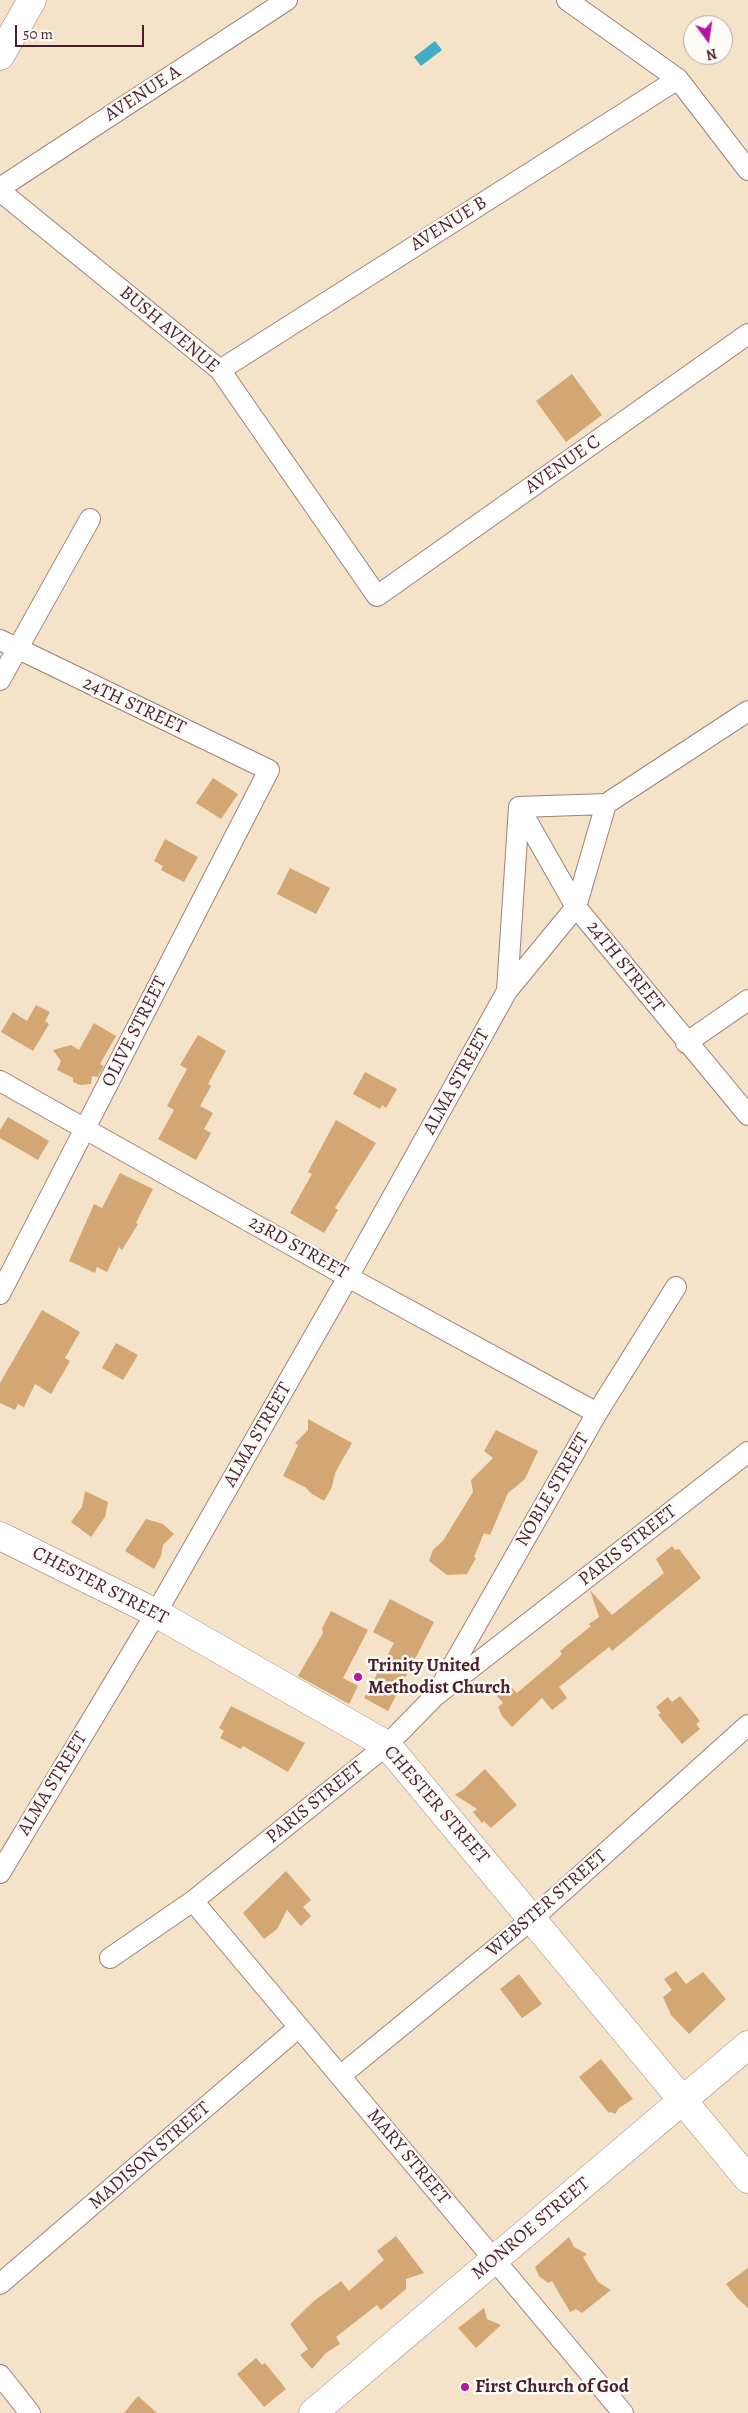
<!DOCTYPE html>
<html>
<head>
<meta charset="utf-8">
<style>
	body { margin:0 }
	#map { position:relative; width:748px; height:2413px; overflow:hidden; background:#f4e3c9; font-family:Alegreya,serif }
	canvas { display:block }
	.north { position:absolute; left:683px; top:15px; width:50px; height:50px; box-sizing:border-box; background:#fdfcf7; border:1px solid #b5a4a5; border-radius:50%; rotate:166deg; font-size:14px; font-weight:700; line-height:20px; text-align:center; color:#4a1f2b }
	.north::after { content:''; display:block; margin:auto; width:18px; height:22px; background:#b5179e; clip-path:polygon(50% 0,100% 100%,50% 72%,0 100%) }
	.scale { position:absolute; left:15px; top:25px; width:129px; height:22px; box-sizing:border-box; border:2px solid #4a1f2b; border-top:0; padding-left:6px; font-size:15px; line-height:18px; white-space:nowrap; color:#4a1f2b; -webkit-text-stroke:4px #fdfcf7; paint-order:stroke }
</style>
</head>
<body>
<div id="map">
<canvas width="748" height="2413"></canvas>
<div class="north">N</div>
<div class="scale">50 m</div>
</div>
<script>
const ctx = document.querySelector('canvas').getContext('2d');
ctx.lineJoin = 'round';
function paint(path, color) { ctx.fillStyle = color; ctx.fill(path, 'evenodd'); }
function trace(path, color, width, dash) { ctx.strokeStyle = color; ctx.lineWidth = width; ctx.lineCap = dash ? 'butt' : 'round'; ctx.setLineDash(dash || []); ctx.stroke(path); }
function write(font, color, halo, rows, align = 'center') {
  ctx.font = font + ' Alegreya,serif'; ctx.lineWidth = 5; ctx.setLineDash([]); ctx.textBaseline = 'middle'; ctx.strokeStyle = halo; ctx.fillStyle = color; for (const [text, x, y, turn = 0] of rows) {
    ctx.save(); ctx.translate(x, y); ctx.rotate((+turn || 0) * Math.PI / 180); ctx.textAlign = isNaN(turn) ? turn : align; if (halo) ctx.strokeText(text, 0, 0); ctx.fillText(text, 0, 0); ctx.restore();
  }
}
paint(new Path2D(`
	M435,41L442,50L421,66L414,57Z`), '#44acc4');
paint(new Path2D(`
	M572,374L602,415L566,442L536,401Z
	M213,778L238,794L221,819L196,803Z
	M165,839L198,857L184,882L161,870L163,866L154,861Z
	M290,868L330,888L316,914L277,894Z
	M36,1005L50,1012L45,1021L49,1024L33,1051L1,1032L13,1012L27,1021Z
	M94,1023L116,1036L100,1064L104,1066L98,1077L92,1076L91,1084L80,1085L73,1082V1078L57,1070L61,1061L53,1050L71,1045L79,1050Z
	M198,1035L226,1051L208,1084L211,1086L200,1106L213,1113L204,1129L211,1133L196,1160L158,1139L174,1110L167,1106L187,1069L180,1065Z
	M365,1072L397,1089L386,1108L382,1105L380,1109L353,1094Z
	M8,1117L49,1141L38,1160L0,1138V1130Z
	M336,1120L376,1143L335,1208L338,1210L324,1233L290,1213L312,1174L308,1172Z
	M120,1173L153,1189L136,1223L138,1224L122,1250L119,1247L107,1272L97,1267L95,1273L69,1261L94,1204L102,1208Z
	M42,1310L80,1332L65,1358L70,1361L51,1394L35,1384L24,1407L18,1404L15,1410L0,1403V1383Z
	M116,1343L138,1355L123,1380L102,1368Z
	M308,1419L352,1443L335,1473L332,1487L324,1501L312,1494L305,1487L283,1476L298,1445L295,1443L308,1430Z
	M496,1430L538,1451L525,1479L508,1493L490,1535L484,1533L474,1557L476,1558L467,1574L447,1575L429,1561L433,1550L443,1541L473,1492L471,1480L493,1458L484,1451Z
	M85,1491L108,1502L105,1517L91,1537L71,1522L82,1507Z
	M146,1519L163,1524L174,1534L163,1545L161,1556L154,1569L125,1551Z
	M672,1546L675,1550L679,1549L701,1578L612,1651L609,1647L559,1687L567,1698L552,1710L542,1698L512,1727L502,1716L498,1707L503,1703L497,1696L500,1690L509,1685L517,1693L557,1659L562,1654L560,1651L591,1626L589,1624L599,1617L590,1590L612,1615L664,1573L656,1559Z
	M390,1599L434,1622L388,1711L364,1698L394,1643L373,1632Z
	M331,1611L368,1630L343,1678L358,1686L349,1704L298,1676L323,1633L322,1628Z
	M680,1696L700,1721L696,1724L700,1729L682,1744L658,1715L661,1713L656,1707L668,1697L672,1702Z
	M231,1706L305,1743L288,1772L243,1746L241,1749L220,1738L224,1731L219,1728Z
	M485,1769L517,1805L491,1828L484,1821L482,1823L473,1812L477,1809L455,1795L464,1789Z
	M286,1871L311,1900L303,1907L311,1916L301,1926L287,1910L277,1929L264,1939L243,1913Z
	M676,1971L686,1984L703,1972L726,1999L689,2034L671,2015L663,1997L672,1990L664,1979Z
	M519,1974L542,2004L522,2018L500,1989Z
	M601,2059L633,2099L619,2108L615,2114L611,2112L609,2113L579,2077Z
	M396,2236L424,2273L406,2279V2289L381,2310L377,2305L336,2337L340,2344L326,2353L312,2369L300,2355L308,2349L290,2324L314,2301L341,2281L349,2291L384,2260L377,2251Z
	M569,2237L574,2247L587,2254L583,2257L598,2282L611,2290L582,2313L576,2309L570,2312L552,2281L548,2283L539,2276L535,2267Z
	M748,2268V2308L737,2298L726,2284Z
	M484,2308L487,2319L501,2325L476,2348L458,2328Z
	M256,2358L262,2365L265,2363L286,2389L264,2407L237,2374Z
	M138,2396L157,2413H124Z`), '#d2a773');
const street = new Path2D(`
	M567,0L678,79L748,170
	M0,188L287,0
	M0,191L220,370L377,596L748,334
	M220,370L678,79
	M0,640L269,770L0,1294
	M0,680L90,519
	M519,807L576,907L748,1115
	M519,807L606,804L748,711
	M507,991L519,807
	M686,1043L748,1000
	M0,1081L348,1277L597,1413
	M440,1688L597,1413L676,1287
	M0,1873L156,1613L348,1277L507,991L576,907L606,804
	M193,1901L623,2413
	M110,1958L193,1901L387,1745L435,1696L748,1452
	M340,2076L532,1919L748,1725
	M0,2284L299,2027
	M0,2375L30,2413`);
const secondary = new Path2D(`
	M0,56L32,0
	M0,1536L156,1613L387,1745L748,2179
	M313,2413L748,2045`);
trace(street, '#9f817a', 22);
trace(secondary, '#9f817a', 29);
trace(street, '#fff', 20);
trace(secondary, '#fff', 28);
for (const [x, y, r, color] of [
	[358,1677,5,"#b5179e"],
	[465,2387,5,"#b5179e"]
]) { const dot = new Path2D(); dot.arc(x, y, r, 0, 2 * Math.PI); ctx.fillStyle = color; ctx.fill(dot); trace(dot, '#fdfcf7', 2); }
write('19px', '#4a1f2b', '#fdfcf7', [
	["AVENUE A",143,94,-33],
	["AVENUE B",449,224,-32],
	["BUSH AVENUE",169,330,40],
	["AVENUE C",563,465,-35],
	["24TH STREET",134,706,25],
	["24TH STREET",625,967,51],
	["OLIVE STREET",135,1032,-63],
	["ALMA STREET",457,1082,-61],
	["23RD STREET",298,1248,29],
	["ALMA STREET",258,1435,-60],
	["NOBLE STREET",553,1490,-60],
	["PARIS STREET",628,1546,-38],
	["CHESTER STREET",100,1586,27],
	["ALMA STREET",53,1784,-59],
	["PARIS STREET",315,1803,-39],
	["CHESTER STREET",436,1805,49],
	["WEBSTER STREET",547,1904,-41],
	["MADISON STREET",150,2156,-41],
	["MARY STREET",408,2157,50],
	["MONROE STREET",531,2229,-40]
]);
write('bold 19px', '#4a1f2b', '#fdfcf7', [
	["Trinity United",368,1666],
	["Methodist Church",368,1688],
	["First Church of God",475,2387]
], 'left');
</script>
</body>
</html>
